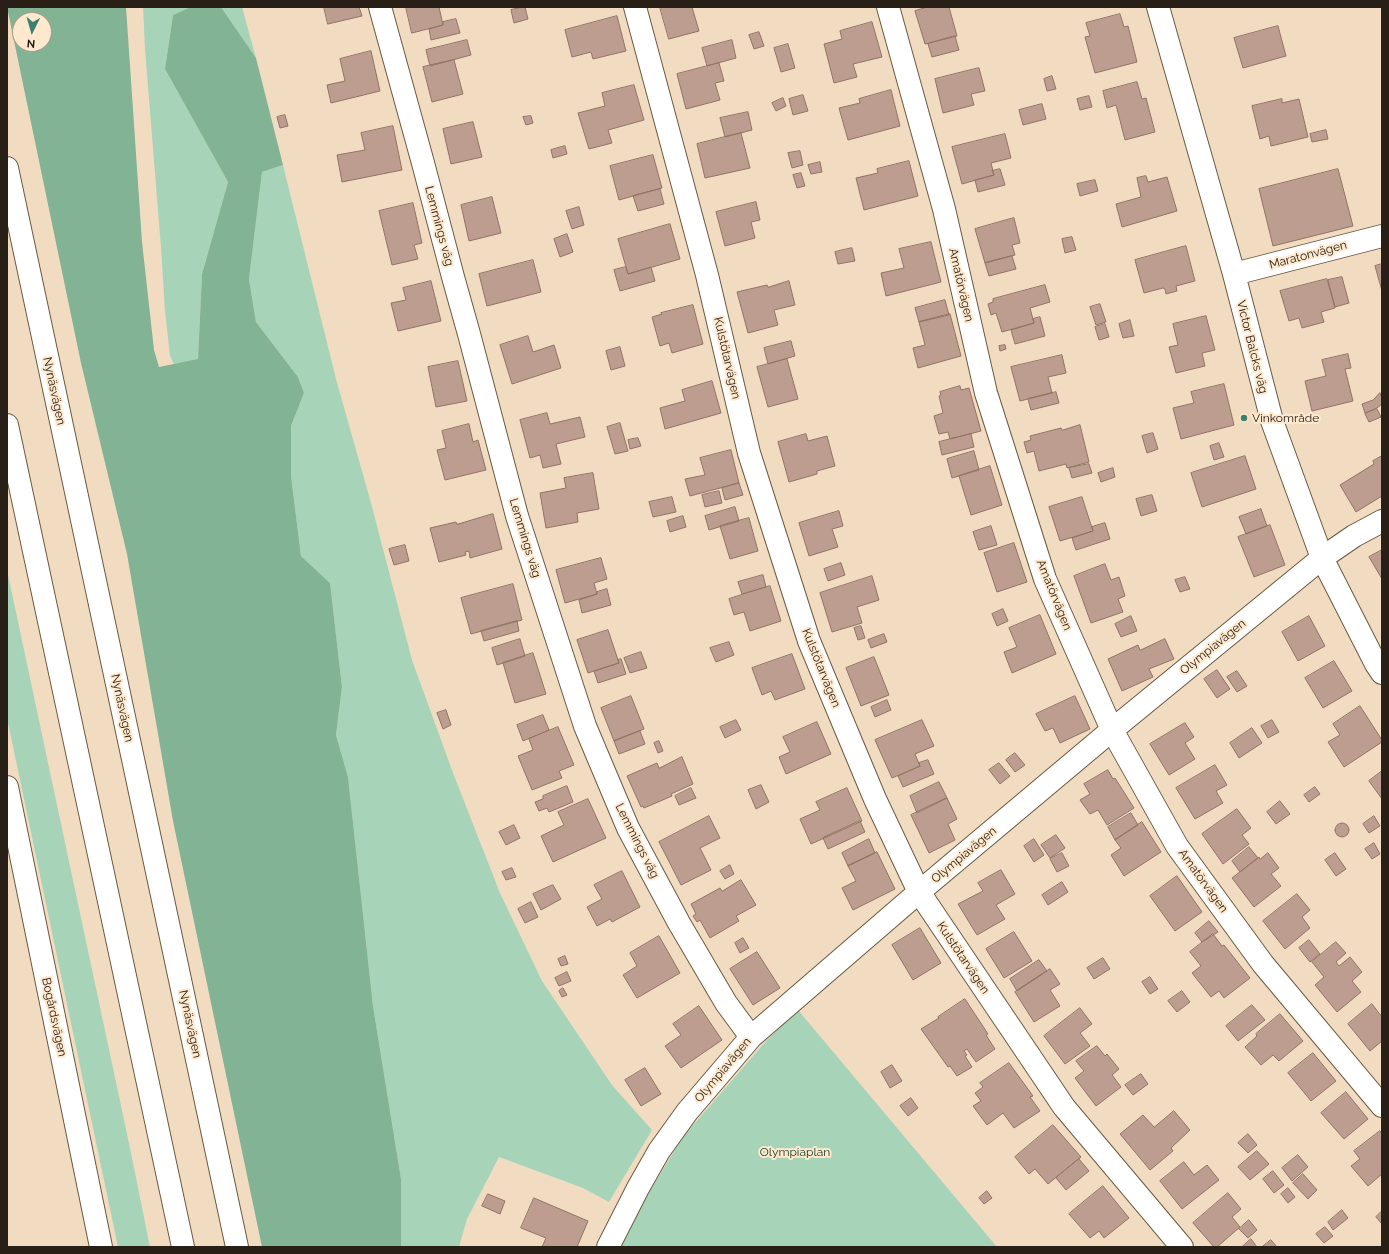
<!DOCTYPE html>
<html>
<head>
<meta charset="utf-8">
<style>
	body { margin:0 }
	#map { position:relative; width:1389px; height:1254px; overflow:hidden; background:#f2dcc1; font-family:Raleway,sans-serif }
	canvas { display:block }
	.frame { position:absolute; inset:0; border:8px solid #282017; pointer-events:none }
	.north { position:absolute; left:12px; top:12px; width:40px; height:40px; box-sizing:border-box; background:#ffe9ce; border:1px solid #a99985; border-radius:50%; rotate:185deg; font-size:11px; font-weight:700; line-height:16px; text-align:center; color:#282017 }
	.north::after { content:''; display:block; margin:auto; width:14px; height:18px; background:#3d7f70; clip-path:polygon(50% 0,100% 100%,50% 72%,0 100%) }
</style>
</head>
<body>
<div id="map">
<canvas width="1389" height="1254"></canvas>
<div class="frame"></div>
<div class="north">N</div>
</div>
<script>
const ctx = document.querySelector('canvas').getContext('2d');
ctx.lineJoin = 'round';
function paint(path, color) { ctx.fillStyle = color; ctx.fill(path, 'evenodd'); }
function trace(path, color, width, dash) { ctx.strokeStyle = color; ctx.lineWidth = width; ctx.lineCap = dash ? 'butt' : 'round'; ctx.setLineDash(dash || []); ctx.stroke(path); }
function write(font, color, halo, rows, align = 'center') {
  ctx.font = font + ' Raleway,sans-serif'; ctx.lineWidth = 4; ctx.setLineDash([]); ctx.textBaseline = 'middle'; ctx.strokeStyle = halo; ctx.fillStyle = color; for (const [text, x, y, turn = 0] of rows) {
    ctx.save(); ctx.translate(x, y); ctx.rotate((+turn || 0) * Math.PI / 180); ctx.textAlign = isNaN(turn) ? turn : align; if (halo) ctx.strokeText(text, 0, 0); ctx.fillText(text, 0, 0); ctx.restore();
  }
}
paint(new Path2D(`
	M143,7H191L173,15L165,69L228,182L202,274L198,360L174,364L170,356L165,311L161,248L145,49Z
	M221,7H242L256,58Z
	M283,165L336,379L371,503L412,660L453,773L500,893L542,981L612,1085L652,1130L609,1202L583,1188L499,1157L467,1219L459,1247H401V1179L373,1006L348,777L336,735L342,687L330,583L301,556L291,476V426L304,393L298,377L256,322L249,279L262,172Z
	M7,570L130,1148L150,1247H118L7,718Z
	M798,1010L997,1247H621L644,1201L682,1138L766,1041Z`), '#a7d4b8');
paint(new Path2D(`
	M7,7H126L142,242L154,350L159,367L198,359L202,274L228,182L165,69L173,15L191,7H221L256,58L283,165L262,172L249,279L256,322L298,377L304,393L291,426V476L301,556L330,583L342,687L336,735L348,777L373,1006L401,1179V1247H262L173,821L127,554L81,363ZM20,20H44V44H20Z`), '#81b394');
const building = new Path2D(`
	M324,7H359L362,16L328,24Z
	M406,7H439L443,25L412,33Z
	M523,7H525L528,19L514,23L511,10Z
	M660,7H692L699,31L669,39Z
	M928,7H949L957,36L925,44L915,11Z
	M1120,14L1124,27L1128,26L1137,62L1095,73L1085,37L1090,36L1086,23Z
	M617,16L626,51L593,59L591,52L572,57L565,30Z
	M456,19L460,33L431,40L429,29L443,25V22Z
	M872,22L882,57L853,64L857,77L834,83L824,44L842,39L840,31Z
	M1278,26L1286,56L1243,68L1234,38Z
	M759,32L764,46L754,49L749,35Z
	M955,36L959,50L932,57L928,44Z
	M467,40L471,55L430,66L426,50Z
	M732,40L736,58L707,66L702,48Z
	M788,44L795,68L781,72L774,48Z
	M371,51L380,91L331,103L327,85L345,81L340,59Z
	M454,60L463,94L432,102L423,67Z
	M719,63L724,81L715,83L720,100L686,109L677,74Z
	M979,68L985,91L971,94L974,105L943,113L935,79Z
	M1052,76L1056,89L1047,91L1044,79Z
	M1137,82L1142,99L1146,98L1155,132L1125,140L1116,105L1107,108L1103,91Z
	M634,85L644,120L608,130L612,143L589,149L578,113L605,106L602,93Z
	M891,90L900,126L848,140L839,108L860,103L859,99Z
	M803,95L808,111L793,115L789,99Z
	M1089,96L1092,107L1080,110L1077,99Z
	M783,98L786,106L776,111L772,103Z
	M1282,99V103L1299,99L1308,137L1271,146L1269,136L1260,139L1252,106Z
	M1042,104L1046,119L1023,125L1019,110Z
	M748,112L752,130L725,137L720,118Z
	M285,115L288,126L280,128L277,117Z
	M531,116L533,123L526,125L523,117Z
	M473,122L482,157L451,164L443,129Z
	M393,126L402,170L342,182L337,155L365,150L361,133Z
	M1326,130L1328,139L1312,142L1310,134Z
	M741,133L750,168L705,178L697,144Z
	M1005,134L1011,158L991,163L994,175L962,184L952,147Z
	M565,146L567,154L553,158L551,150Z
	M800,151L803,165L792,168L788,153Z
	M653,155L662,188L619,200L610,166Z
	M909,161L918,196L864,210L856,178L878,173L877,169Z
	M820,162L822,172L811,174L808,165Z
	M1000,169L1005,185L978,192L975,180L994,175L992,171Z
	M1338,169L1353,226L1273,246L1259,189Z
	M801,173L805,186L797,188L793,175Z
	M1146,176L1148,182L1167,177L1177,211L1122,227L1116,204L1141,197L1137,178Z
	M1095,180L1098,191L1080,196L1077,184Z
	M660,189L664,204L638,211L633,196Z
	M492,197L501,233L469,241L461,205Z
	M756,202L760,220L751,222L755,238L725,246L716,212Z
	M413,203L422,243L414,245L418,259L392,265L379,211Z
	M579,207L584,225L572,229L566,211Z
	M1014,218L1020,243L1012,245L1015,255L985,263L975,229Z
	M670,224L680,259L628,274L618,239Z
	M567,234L573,252L560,257L554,239Z
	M1072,237L1076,250L1065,253L1062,239Z
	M931,242L941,282L886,296L881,273L904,268L899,249Z
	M1186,246L1195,281L1176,286L1177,291L1166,294L1165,289L1163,288L1144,293L1135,260Z
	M852,248L855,261L838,264L835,252Z
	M1012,256L1016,269L989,276L985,263Z
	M533,260L541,292L487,306L479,274Z
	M1382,264V291L1375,266Z
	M626,267L628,274L651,267L655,281L620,291L614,270Z
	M1342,277L1349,303L1335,307L1328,280Z
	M1327,279L1335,308L1321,312L1324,322L1302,328L1299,318L1289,321L1280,291Z
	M431,281L441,321L398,331L391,303L406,300L403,288Z
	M789,281L795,305L774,310L778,325L748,333L737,292L767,285L768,287Z
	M1045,285L1050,302L1030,308L1034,323L1002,332L996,313L991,315L988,304L993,302V299Z
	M945,300L949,315L919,322L915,308Z
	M1100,304L1106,322L1096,325L1090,307Z
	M693,305L703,344L672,353L669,343L660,346L652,317L662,314L661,313Z
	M950,314L961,356L918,368L913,348L925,345L919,322Z
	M1206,316L1215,350L1202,353L1205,366L1176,373L1169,347L1178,345L1173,324Z
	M1040,317L1045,336L1015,344L1011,330L1034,323L1033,319Z
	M1130,320L1134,336L1123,338L1119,324Z
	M1105,324L1109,337L1099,340L1095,327Z
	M528,336L533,352L554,345L561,368L512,384L500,345Z
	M791,341L795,356L768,364L764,348Z
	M1005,345L1006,349L1000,351L999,346Z
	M620,347L625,366L611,370L606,351Z
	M1348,354L1351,368L1345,369L1353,401L1312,411L1305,381L1326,376L1322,360Z
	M1062,355L1066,373L1048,377L1052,393L1020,401L1011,367Z
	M787,359L798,399L768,407L757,367Z
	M458,361L467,401L436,407L428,367Z
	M712,381L721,413L665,429L660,408L685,401L682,390Z
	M1224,384L1234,425L1181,439L1173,408L1194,403L1191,392Z
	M960,386L961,390L969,388L981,431L950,439L948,432L939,434L934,416L943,413L939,396L941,395L940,392Z
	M1056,392L1059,403L1031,410L1028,399Z
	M1380,393L1382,398V404L1377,408L1365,413L1362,404L1373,400Z
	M1377,409L1381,417L1369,422L1365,414Z
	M547,413L550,424L580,417L585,437L556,444L561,464L543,468L540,455L530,458L520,420Z
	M620,423L628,451L615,454L607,427Z
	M469,424L473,442L478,440L486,470L445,480L437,450L446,448L442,431Z
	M1080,425L1089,462L1067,468L1066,464L1039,471L1034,451L1027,453L1024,442L1031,440L1030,436L1061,428L1062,430Z
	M1153,433L1158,449L1147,453L1142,436Z
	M806,434L808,441L827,436L835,466L817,471V474L789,482L778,442Z
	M971,434L974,447L942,455L939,442Z
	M638,438L641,446L630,449L628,440Z
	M1219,443L1224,457L1214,460L1210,446Z
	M731,450L739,483L690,496L685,479L705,475L700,458Z
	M974,451L979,470L952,478L947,459Z
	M1245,456L1256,489L1202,507L1191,473Z
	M1382,456V496L1356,512L1340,485L1374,464L1373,461Z
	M1089,464L1092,473L1072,478L1069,468Z
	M990,466L1002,505L971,515L959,476Z
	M1113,468L1115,477L1101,482L1098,473Z
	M593,473L599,509L577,513L578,522L546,528L540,493L566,488L564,478Z
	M739,483L743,495L725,500L722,488Z
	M719,491L722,503L705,507L702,495Z
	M1152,495L1157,511L1141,516L1136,499Z
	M672,497L676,512L653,517L649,502Z
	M1082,497L1093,531L1060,541L1049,507Z
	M735,507L739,521L709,530L705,516Z
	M1261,509L1267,526L1246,534L1239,517Z
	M839,511L843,526L832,529L838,547L809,556L799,523Z
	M493,514L502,549L470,558L469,551L465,552L466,555L439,562L430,528L456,522L457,524Z
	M683,516L686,527L670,532L667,521Z
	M749,518L758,551L730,559L720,526Z
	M1105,523L1110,539L1076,550L1072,538L1093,531L1092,527Z
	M1270,525L1285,565L1254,577L1238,537Z
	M991,526L997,545L979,550L973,532Z
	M1014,543L1027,582L997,592L984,553Z
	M405,545L409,561L394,565L389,549Z
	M1382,550V579L1369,557Z
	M601,558L607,579L594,583L597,594L565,603L556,570Z
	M841,563L845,575L828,581L824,569Z
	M1105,564L1111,580L1119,577L1125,596L1118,599L1123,612L1091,623L1074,576Z
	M763,575L766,587L742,594L738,582Z
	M872,576L879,600L857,607L862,623L832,632L820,593Z
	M1185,577L1190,589L1180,592L1175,580Z
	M513,584L522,620L471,634L461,598Z
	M770,586L781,621L750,631L744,612L734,615L729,599Z
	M607,589L611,605L582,613L579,600L597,594V592Z
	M1003,609L1008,621L997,626L992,614Z
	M1040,615L1056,654L1012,673L1004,652L1017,647L1009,628Z
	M1131,616L1137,631L1121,637L1115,624Z
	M1309,616L1325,646L1298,661L1282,632Z
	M517,621L519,631L484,641L481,631Z
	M861,626L865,638L858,640L854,628Z
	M608,630L619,663L588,673L577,640Z
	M884,634L887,642L871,648L868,640Z
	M520,639L525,656L497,665L492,648Z
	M1165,639L1174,659L1149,669L1153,677L1122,691L1108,659L1138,645L1140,650Z
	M729,642L734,655L716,662L710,648Z
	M641,652L647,668L630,673L624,658Z
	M533,653L546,694L515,703L503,663Z
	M792,654L805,689L775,700L771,691L762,695L752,668Z
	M874,657L889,695L861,706L846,668Z
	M621,659L626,674L598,683L594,671L619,663L618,660Z
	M1334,661L1352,691L1323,708L1305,678Z
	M1217,670L1230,689L1217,698L1204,679Z
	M1237,671L1247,686L1237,692L1227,677Z
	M631,696L644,729L614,741L601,708Z
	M1075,696L1090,729L1060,743L1053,728L1045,731L1036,714Z
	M887,700L891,710L875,717L871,707Z
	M1360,706L1382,740V742L1344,767L1328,742L1340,735L1333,724Z
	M446,710L451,725L443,729L437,713Z
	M543,715L549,730L523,741L517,725Z
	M736,720L741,730L725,738L720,727Z
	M922,720L934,746L915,754L920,766L892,778L875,740Z
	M1272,720L1279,732L1268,738L1261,726Z
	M817,722L831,754L786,774L779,757L790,752L783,737Z
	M1185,723L1194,737L1185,743L1195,759L1169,775L1150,744Z
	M558,727L574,765L559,771L562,778L532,790L518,756L533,750L529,739Z
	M1252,728L1262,743L1239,758L1230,743Z
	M640,731L645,744L619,754L614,741Z
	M659,741L663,751L658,753L654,743Z
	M1015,753L1025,765L1015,772L1006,760Z
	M682,757L693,784L671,794L672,796L644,808L643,806L641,807L627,776L657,763L659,768Z
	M928,760L934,774L903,787L898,776L920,766L919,763Z
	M999,763L1010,776L1000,784L989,770Z
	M1215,765L1227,785L1216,791L1223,803L1195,819L1176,788Z
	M1108,770L1113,779L1115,778L1134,808L1107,825L1098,810L1090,814L1080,800L1090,794L1084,784Z
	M1382,771V799L1369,781Z
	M939,782L947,798L917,813L910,796Z
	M761,785L769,802L756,809L748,790Z
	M567,786L573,802L549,812L547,808L539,811L535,802L543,799V796Z
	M1315,787L1320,794L1309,802L1304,795Z
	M691,788L696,798L679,805L675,796Z
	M847,788L862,821L811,844L800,819L820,810L816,802Z
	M947,798L957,819L948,824L955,840L929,853L911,815Z
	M588,799L606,838L553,862L541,836L564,825L558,812Z
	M1280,801L1290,814L1276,824L1267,812Z
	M1237,809L1251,828L1242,835L1249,844L1223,864L1202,834Z
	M1131,813L1138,825L1115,840L1108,827Z
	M709,816L720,838L700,848L711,870L681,885L659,842Z
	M1374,816L1380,826L1369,833L1363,824Z
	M860,821L865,832L828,849L823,838Z
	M1142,822L1161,852L1124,876L1111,855L1121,848L1115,840Z
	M1335 830a7 7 0 1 1 14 0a7 7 0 1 1-14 0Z
	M514,825L520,838L506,845L499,832Z
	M1056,835L1065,848L1050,858L1041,845Z
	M869,839L875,853L848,866L842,853Z
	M1034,839L1044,855L1034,862L1024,846Z
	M1374,843L1380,854L1372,859L1365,849Z
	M1249,847L1258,858L1240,872L1232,861Z
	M877,852L895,889L853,910L842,888L856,881L848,866Z
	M1062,853L1069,866L1057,872L1050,859Z
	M1268,853L1279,868L1271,874L1281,886L1254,907L1232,878L1259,857L1260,859Z
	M1335,853L1346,869L1336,876L1325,860Z
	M730,865L734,874L725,879L720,871Z
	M512,868L516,877L506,880L502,872Z
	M1001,870L1015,894L996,905L1005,919L977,935L958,904L983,891L978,883Z
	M622,871L640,907L612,922L610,919L597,926L587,907L602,899L594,885Z
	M1177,876L1202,912L1175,931L1150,896Z
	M741,880L756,905L736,916L739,921L710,938L700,920L697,922L693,916L696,914L691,904L720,888L722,891Z
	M1062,882L1068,892L1048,905L1042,895Z
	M553,885L561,899L541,910L533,894Z
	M1297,894L1310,910L1302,917L1310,928L1285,949L1263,921Z
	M531,902L538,917L525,923L518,909Z
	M1209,921L1218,932L1202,942L1195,933Z
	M920,928L941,963L913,980L892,945Z
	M1014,932L1032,961L1004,978L986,949Z
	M1213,934L1222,946L1224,945L1250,978L1224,998L1219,991L1211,997L1192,973L1201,966L1190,952Z
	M659,936L680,973L637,998L623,975L637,966L630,953Z
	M743,938L749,948L740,953L735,943Z
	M1309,940L1320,954L1310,962L1299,948Z
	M1336,942L1346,953L1336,962L1339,966L1350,957L1362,972L1352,981L1361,992L1337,1012L1315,985L1324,977L1312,962Z
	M757,952L780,988L753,1005L730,969Z
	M565,956L568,964L561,966L558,959Z
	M1103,958L1110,969L1094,979L1087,968Z
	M1039,960L1047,971L1017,991L1010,979Z
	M1050,969L1060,984L1050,990L1060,1006L1034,1022L1015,992Z
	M567,972L571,981L559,986L555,978Z
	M1150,977L1158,989L1150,994L1142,982Z
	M563,988L567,995L562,997L559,991Z
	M1182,991L1190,1002L1177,1012L1168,1001Z
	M965,999L988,1034L986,1035L995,1049L976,1062L967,1049L964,1051L967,1055L965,1056L972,1067L957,1076L950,1066L948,1067L921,1029L939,1018L938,1017Z
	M1372,1004L1382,1017V1041L1370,1051L1348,1024Z
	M1252,1005L1265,1020L1238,1041L1226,1026Z
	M699,1006L722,1040L681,1068L665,1046L681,1035L673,1024Z
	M1080,1008L1092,1024L1080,1033L1090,1046L1065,1064L1044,1036Z
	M1280,1014L1303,1041L1279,1061L1273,1055L1261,1065L1245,1047L1257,1036L1256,1034Z
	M1097,1046L1105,1056L1107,1054L1119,1069L1112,1075L1121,1087L1096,1106L1075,1078L1084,1071L1076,1061Z
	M1313,1053L1336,1081L1311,1101L1288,1073Z
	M1009,1063L1033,1096L1030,1097L1040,1111L1014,1128L1003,1113L987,1125L973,1106L981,1101L975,1093L983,1087L980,1083Z
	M892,1065L902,1081L890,1088L881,1072Z
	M645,1068L661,1094L641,1106L625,1080Z
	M1141,1074L1148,1084L1133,1095L1125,1085Z
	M1346,1092L1368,1119L1344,1139L1321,1113Z
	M911,1098L918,1108L908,1116L900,1106Z
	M1174,1111L1190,1130L1171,1148L1173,1151L1150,1170L1120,1134L1143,1115L1154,1127Z
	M1053,1125L1081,1157L1048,1184L1035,1169L1029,1174L1015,1157Z
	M1380,1131L1382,1134V1174L1368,1186L1351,1166L1360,1159L1354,1151Z
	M1248,1134L1257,1145L1248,1153L1238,1143Z
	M1257,1151L1269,1164L1250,1180L1238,1167Z
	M1298,1155L1308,1167L1292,1181L1282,1168Z
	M1079,1159L1089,1171L1066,1190L1056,1178Z
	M1184,1162L1194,1175L1207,1165L1219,1180L1182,1209L1160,1181Z
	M1273,1171L1284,1185L1274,1193L1263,1179Z
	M1303,1174L1317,1190L1308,1199L1293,1183Z
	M1103,1186L1129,1218L1104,1238L1099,1231L1090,1238L1069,1214Z
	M1288,1188L1295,1197L1288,1203L1281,1194Z
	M987,1191L992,1198L984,1204L979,1198Z
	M1228,1193L1241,1209L1232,1217L1240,1227L1217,1247H1214L1193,1223Z
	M488,1194L505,1201L500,1214L482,1206Z
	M534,1198L588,1221L577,1247H542L546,1238L521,1228Z
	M1342,1210L1348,1218L1333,1230L1328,1222Z
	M1382,1211V1224L1376,1217Z
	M1249,1220L1257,1230L1248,1238L1239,1229Z
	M1325,1227L1333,1236L1324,1243L1316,1234Z
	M1251,1239L1257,1247H1242Z
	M1271,1240L1277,1247H1262Z`);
paint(building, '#bd9d8f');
trace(building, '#917366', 1);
const minor = new Path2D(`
	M380,7L423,163L453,277L469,334L517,516L585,726L628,828L679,923L726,1003L751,1037
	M635,7L707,275L749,453L809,641L875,799L919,892L1064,1107L1182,1247
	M888,7L944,209L986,393L1045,579L1112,730L1177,846L1263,964L1382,1106
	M1158,7L1234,274L1272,421L1322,558L1376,664L1382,673
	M1234,274L1382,236
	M608,1247L638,1188L659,1151L687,1112L751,1037L919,892L1112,730L1322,558L1354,536L1382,521`);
const tertiary = new Path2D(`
	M7,787L101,1247`);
const trunk = new Path2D(`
	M7,168L237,1247
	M7,425L183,1247`);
trace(minor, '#6b5941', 24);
trace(tertiary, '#6b5941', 24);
trace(trunk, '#6b5941', 24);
trace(minor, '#fff', 22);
trace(tertiary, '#fff', 22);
trace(trunk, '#fff', 22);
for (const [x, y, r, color] of [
	[1244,418,4,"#3d7f70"]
]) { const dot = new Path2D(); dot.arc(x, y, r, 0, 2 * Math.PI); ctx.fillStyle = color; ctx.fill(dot); trace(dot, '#ffe9ce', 1.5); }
write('12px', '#282017', '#ffe9ce', [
	["Lemmings väg",439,226,75],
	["Maratonvägen",1308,255,-15],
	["Amatörvägen",961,285,77],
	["Victor Balcks väg",1252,347,76],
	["Kulstötarvägen",727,358,77],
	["Nynäsvägen",54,391,78],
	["Lemmings väg",525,538,73],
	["Amatörvägen",1054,595,68],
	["Olympiavägen",1213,647,-39],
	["Kulstötarvägen",821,668,68],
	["Nynäsvägen",122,708,78],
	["Lemmings väg",637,841,63],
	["Olympiavägen",964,855,-40],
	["Amatörvägen",1203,881,54],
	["Kulstötarvägen",963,958,56],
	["Bogårdsvägen",54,1017,78],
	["Nynäsvägen",190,1024,78],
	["Olympiavägen",723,1070,-50]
]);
write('12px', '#282017', '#ffe9ce', [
	["Vinkområde",1252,418]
], 'left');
write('12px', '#0f3822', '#ffe9ce', [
	["Olympiaplan",795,1152]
]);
</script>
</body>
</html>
